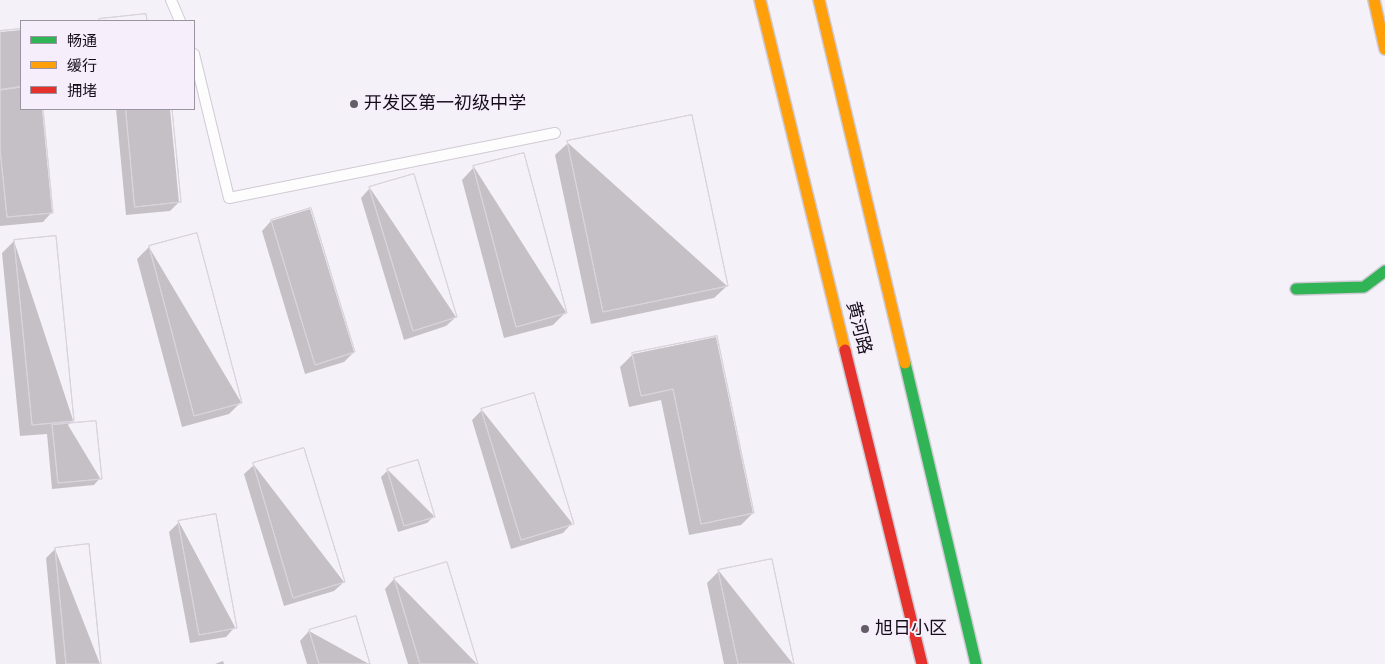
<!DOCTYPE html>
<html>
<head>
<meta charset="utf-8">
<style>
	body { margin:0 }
	#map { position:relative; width:1385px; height:664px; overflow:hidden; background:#f5f1f8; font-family:"DejaVu Sans","Noto Sans SC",sans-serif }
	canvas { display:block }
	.legend { position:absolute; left:20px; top:20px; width:175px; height:90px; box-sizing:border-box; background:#f6eefb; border:1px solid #9c94a1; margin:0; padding:6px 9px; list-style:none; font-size:15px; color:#150e19 }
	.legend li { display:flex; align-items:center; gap:10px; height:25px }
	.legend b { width:25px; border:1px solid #9c94a1 }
</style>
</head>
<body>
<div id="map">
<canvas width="1385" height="664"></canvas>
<ul class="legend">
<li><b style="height:6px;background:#30b455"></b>畅通</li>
<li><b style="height:6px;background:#ff9f0a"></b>缓行</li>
<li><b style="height:6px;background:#e5322d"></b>拥堵</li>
</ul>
</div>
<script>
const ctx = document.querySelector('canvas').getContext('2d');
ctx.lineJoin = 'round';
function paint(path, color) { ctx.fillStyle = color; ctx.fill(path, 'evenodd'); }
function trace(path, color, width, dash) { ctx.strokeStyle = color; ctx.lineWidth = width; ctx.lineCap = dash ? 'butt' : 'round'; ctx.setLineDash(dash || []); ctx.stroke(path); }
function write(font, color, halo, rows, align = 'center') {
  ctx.font = font + ' "DejaVu Sans","Noto Sans SC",sans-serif'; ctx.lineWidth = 4; ctx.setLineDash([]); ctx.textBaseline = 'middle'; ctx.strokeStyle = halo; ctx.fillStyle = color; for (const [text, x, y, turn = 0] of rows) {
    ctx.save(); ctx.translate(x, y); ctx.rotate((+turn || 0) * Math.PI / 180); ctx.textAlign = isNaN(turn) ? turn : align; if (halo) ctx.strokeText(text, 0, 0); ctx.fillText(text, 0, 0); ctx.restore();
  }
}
paint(new Path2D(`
	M21,30V109H42L52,212L43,222L0,226V32Z
	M116,109H170L179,202L170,211L126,215Z
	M568,143L727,286L714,298L591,324L555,155Z
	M474,167L566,312L553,325L504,338L462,180Z
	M370,188L456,317L446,326L404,340L361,198Z
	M310,209L354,352L344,362L305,374L262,231L271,221Z
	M14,241L73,420L68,425L100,478L94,485L52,489L47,434L20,436L2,253Z
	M149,247L241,402L229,414L182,427L137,259Z
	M716,337L753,513L741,525L689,535L661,400L629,407L620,367L633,354Z
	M482,410L572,523L563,533L511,549L472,420Z
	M254,465L344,582L334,591L284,606L244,474Z
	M388,470L434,516L427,523L398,532L381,477Z
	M179,522L235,627L226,637L190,643L169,532Z
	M55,549L100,664H56L46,558Z
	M719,571L793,664H724L707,583Z
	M394,579L477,664H408L385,589Z
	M309,631L369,664H307L300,641Z
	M223,661L224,664H215Z`), '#0003');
const building = new Path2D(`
	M146,14L147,21H99V19Z
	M146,14L147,21H99V19Z
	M21,29V87L0,90V31Z
	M21,29V87L0,90V31Z
	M21,87V109H43L53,213L7,217L0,149V90Z
	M21,87V109H43L53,213L7,217L0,149V90Z
	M126,109H172L181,202L135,207Z
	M126,109H172L181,202L135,207Z
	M692,115L728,286L603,312L567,141Z
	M692,115L728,286L603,312L567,141Z
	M524,153L567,313L516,327L473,166Z
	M524,153L567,313L516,327L473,166Z
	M414,174L457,317L413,331L369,187Z
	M414,174L457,317L413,331L369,187Z
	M311,208L355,352L315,365L271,220Z
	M311,208L355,352L315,365L271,220Z
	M197,233L242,403L194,416L149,246Z
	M197,233L242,403L194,416L149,246Z
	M56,236L74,421L32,425L14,240Z
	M56,236L74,421L32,425L14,240Z
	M717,336L754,513L701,524L673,389L641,396L632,353Z
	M717,336L754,513L701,524L673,389L641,396L632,353Z
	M534,393L574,524L521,540L481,409Z
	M534,393L574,524L521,540L481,409Z
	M96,421L102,479L58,483L52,425Z
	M96,421L102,479L58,483L52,425Z
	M304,448L345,582L293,598L253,463Z
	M304,448L345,582L293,598L253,463Z
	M418,460L435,517L404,526L387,469Z
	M418,460L435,517L404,526L387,469Z
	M216,514L237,628L199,635L178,521Z
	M216,514L237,628L199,635L178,521Z
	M89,544L101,664H66L55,548Z
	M89,544L101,664H66L55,548Z
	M772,559L794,664H738L718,570Z
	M772,559L794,664H738L718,570Z
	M447,562L478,664H420L394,578Z
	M447,562L478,664H420L394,578Z
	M356,616L370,664H319L309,630Z
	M356,616L370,664H319L309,630Z`);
paint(building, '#dcd7e1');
trace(building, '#d8d3dc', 1);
const lane = new Path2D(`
	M171,0L180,21
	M194,54L229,198L555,133`);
const fast = new Path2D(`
	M1296,289L1364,287L1385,271
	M905,363L976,664`);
const slow = new Path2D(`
	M760,0L845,350
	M819,0L905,363
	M1374,0L1385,49`);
const jam = new Path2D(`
	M845,350L922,664`);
trace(lane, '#d0cad4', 12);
trace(fast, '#d0cad4', 14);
trace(slow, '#d0cad4', 14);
trace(jam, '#d0cad4', 14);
trace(lane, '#fefdfe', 10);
trace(fast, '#30b455', 11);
trace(slow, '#ff9f0a', 11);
trace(jam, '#e5322d', 11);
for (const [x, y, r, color] of [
	[354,104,5,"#635d67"],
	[865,629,5,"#635d67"]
]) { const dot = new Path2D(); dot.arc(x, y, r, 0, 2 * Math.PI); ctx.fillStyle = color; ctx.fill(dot); trace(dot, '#f6eefb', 2); }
write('18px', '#150e19', '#f6eefb', [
	["开发区第一初级中学",364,104],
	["旭日小区",875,629]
], 'left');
write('18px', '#150e19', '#f6eefb', [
	["黄河路",858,328,76]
]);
</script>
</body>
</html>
